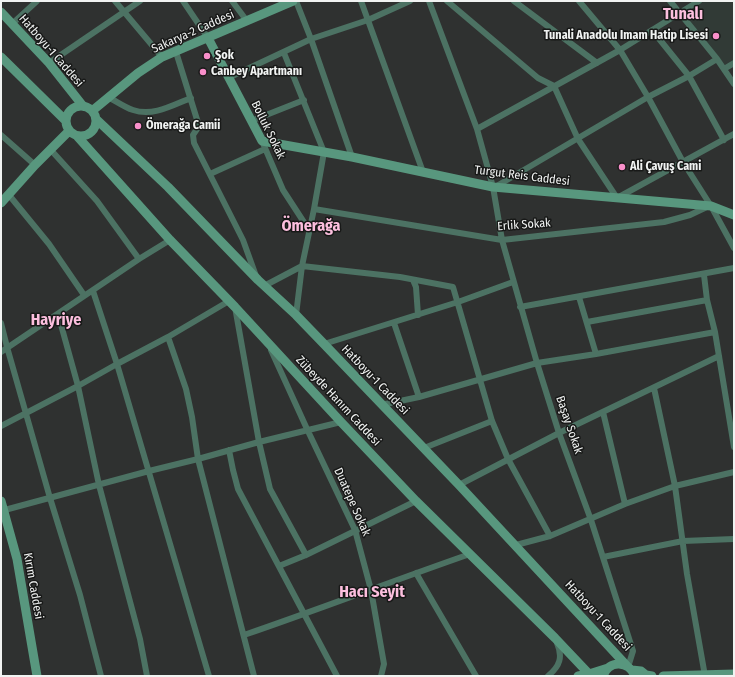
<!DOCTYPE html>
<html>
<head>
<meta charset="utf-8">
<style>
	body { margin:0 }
	#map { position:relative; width:735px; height:677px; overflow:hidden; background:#2f3130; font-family:"Fira Sans Condensed",sans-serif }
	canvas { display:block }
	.frame { position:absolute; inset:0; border:2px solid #f1f3f2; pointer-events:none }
</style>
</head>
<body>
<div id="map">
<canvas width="735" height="677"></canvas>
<div class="frame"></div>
</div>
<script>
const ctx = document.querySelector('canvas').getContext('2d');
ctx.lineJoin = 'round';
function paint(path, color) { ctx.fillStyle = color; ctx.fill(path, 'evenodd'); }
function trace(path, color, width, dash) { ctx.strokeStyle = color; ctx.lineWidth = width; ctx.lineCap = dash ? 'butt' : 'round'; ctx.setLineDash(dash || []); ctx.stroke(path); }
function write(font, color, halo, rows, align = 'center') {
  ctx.font = font + ' "Fira Sans Condensed",sans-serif'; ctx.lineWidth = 3; ctx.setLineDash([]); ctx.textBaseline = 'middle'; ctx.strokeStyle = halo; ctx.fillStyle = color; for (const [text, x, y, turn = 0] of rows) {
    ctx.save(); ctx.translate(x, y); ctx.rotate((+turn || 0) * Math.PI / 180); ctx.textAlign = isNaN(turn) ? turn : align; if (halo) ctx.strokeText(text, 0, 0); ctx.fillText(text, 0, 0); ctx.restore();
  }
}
paint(new Path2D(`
	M699,1H734V63L724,69L680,13Z`), '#313a36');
trace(new Path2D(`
	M115,1L162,57
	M183,1L208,38
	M232,1L247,21
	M296,1L311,39L352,157
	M361,1L423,172
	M429,1L477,129L493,187L502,240L537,363L559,433L591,520L633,651L628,667
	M447,1L538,78L554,86L578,139L617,198L734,134
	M514,1L597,63
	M579,1L620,50L648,97L683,162L711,206L734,248
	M670,1L717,59L734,84
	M12,24L37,1
	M652,30L689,76L724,140
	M176,52L199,126L193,135L194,143L243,240L256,276
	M284,53L324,152L314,209L302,266L296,315
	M49,63L140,1
	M724,69L734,63
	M228,78L311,39L368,20L410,1
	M108,97C116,101 124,107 133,110C153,117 173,105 191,98
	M251,121L304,100
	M477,129L620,50L699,1
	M1,135L35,165
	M262,141L283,190L309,230
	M50,149L97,201L139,259
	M210,174L265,149
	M495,187L648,97L689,76L717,59
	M9,195L49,244L84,295
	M314,209L502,240L664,222L690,215L709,206
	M704,275L707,300L715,332L734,447
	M413,280L416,287L418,315
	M264,286L302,266L400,277L453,287L492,421L508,459L550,536
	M93,291L117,364L209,676
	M579,297L596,354
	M235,307L259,442L270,489L306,555
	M520,307L734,268
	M58,314L78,386L99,485L140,639L147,676
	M587,322L707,300
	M1,323L7,347L50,498L80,595L101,676
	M394,323L419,397
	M168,337L186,389L192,417L198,459L254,676
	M324,344L458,302L513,282
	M271,350L307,429L355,530L371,590L384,664L381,676
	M1,352L139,259L170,240
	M654,388L675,486L687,574L705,676
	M381,405L419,397L537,363L596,354L715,332
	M603,412L625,504
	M1,426L78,386L117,364L168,337L229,301
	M424,448L492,421
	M229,450L233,470L238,489L337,676
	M459,485L559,433L719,356
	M1,511L149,471L198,459L259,442L341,422
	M516,545L550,536L625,504L675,486L734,472
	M603,557L683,541L734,539
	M279,566L306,555L416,501
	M416,573L476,676
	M244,635C320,609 395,580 470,554
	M548,676C560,666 563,657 557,643`), '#4c7263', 6);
trace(new Path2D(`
	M1,12L49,63L83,106
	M208,38L262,141L352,157L493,187L711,206L734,215
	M1,57L66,121
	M66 121a15 15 0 1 1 30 0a15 15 0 1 1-30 0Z
	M92,111L138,73L162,57L293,1
	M96,119L168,187L258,280L296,315L324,344L459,485L628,667
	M77,136L170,240L235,307L341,422L416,501L555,638L591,676
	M1,203L35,165L69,131
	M1,501L17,559L37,676
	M632,670L641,671L646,675L652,676
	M578,676L589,674L608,668
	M603,676C609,659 629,661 635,676
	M663,676L734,674`), '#58977e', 9);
trace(new Path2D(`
	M718,676L734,675`), '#8b8d8c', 1);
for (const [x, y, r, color] of [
	[716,36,4,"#f98fca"],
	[207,56,4,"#f98fca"],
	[203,72,4,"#f98fca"],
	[138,126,4,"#f98fca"],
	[622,167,4,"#f98fca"]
]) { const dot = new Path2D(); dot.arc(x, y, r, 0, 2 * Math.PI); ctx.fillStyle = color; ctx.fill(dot); trace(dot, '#181918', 1.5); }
write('12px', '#f1f3f2', '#181918', [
	["Sakarya-2 Caddesi",193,32,-24],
	["Hatboyu-1 Caddesi",51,51,49],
	["Bolluk Sokak",268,130,64],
	["Turgut Reis Caddesi",522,176,7],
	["Erlik Sokak",524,225,-4],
	["Hatboyu-1 Caddesi",375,380,46],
	["Zübeyde Hanım Caddesi",338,401,47],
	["Başay Sokak",569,425,71],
	["Duatepe Sokak",352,502,66],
	["Kırım Caddesi",33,586,80],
	["Hatboyu-1 Caddesi",598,616,47]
]);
write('bold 12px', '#f1f3f2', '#181918', [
	["Tunali Anadolu Imam Hatip Lisesi",708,36,"right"],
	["Şok",215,56],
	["Canbey Apartmanı",211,72],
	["Ömerağa Camii",146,126],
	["Ali Çavuş Cami",630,167]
], 'left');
write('bold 16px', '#fcbfde', '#181918', [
	["Tunalı",683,15],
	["Ömerağa",311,227],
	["Hayriye",56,321],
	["Hacı Seyit",372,593]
]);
</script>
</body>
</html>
